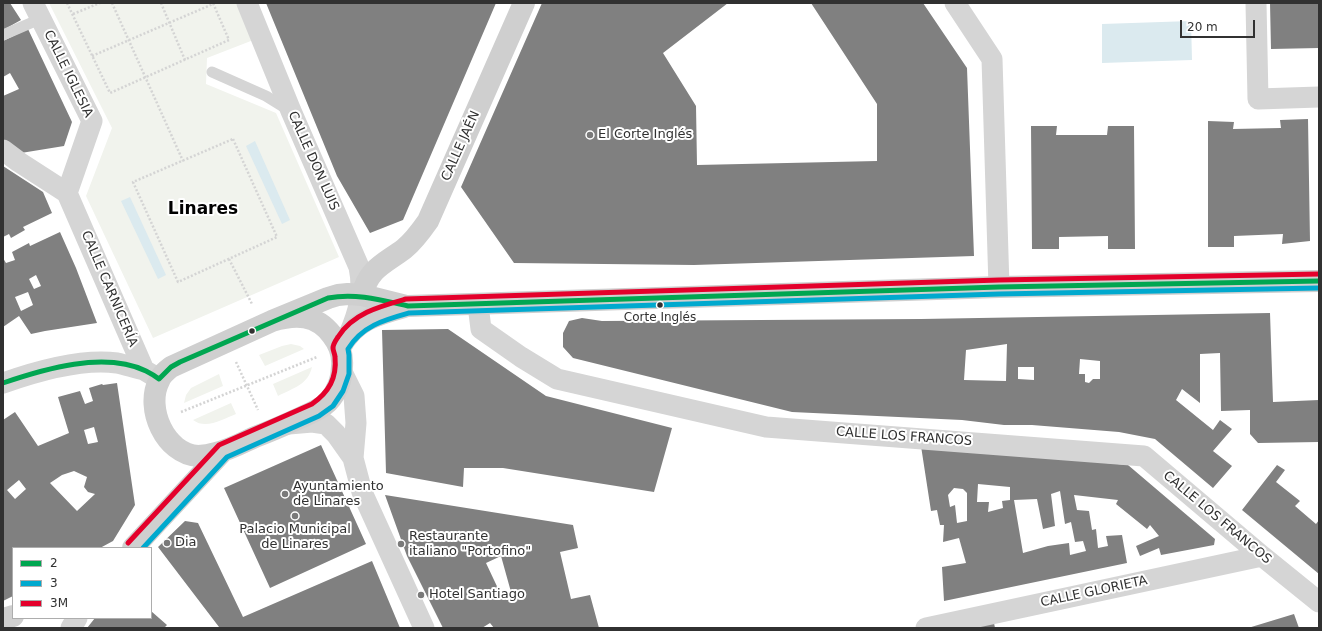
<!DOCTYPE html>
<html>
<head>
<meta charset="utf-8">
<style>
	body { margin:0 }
	#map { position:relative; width:1322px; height:631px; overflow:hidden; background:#fff; font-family:"DejaVu Sans",sans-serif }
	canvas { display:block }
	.frame { position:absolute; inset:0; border:4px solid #313131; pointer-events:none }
	.legend { position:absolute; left:12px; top:547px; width:140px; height:72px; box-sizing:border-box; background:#fff; border:1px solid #adadad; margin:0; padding:5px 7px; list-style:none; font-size:12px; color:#313131 }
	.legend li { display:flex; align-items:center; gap:8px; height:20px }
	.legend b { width:20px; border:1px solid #adadad }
	.scale { position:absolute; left:1180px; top:20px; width:75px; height:18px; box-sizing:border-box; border:2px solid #313131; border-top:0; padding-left:5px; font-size:12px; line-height:14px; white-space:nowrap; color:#313131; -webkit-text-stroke:3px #fff; paint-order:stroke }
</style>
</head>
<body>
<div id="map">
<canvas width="1322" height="631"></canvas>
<div class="frame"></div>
<ul class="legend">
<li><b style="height:5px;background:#00a651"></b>2</li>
<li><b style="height:5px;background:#00a9ce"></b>3</li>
<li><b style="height:5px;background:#e4002b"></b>3M</li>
</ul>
<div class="scale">20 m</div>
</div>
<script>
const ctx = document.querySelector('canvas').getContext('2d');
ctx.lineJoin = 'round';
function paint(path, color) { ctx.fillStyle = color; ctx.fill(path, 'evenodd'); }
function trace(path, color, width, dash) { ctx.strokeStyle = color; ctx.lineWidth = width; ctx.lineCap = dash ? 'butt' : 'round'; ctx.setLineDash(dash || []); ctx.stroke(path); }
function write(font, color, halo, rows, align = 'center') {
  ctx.font = font + ' "DejaVu Sans",sans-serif'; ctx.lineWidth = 4; ctx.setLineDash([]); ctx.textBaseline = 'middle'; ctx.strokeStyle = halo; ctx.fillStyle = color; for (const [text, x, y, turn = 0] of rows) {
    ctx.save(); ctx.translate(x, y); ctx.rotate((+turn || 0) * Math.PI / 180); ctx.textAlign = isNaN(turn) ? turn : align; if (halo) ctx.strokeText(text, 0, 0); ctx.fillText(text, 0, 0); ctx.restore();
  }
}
paint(new Path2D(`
	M49,3H240L256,39L207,58L206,84L276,113L339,257L153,338L86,196L112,128Z
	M291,344L300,346L304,349L265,366L259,355L282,346Z
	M312,367C308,385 293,388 278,396L273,384Z
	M219,374L223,386L184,403L186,395L191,388Z
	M231,403L236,414C223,419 206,430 193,420Z`), '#f1f3ed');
paint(new Path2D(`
	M1191,21L1192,60L1102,63V24Z
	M255,141L290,220L282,224L246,146Z
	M130,197L166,275L158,279L121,201Z`), '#dbeaef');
paint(new Path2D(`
	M3,3H10L21,20L3,30Z
	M266,3H496L403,220L370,233L337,176Z
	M542,3H728L663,53L696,106L697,165L877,161V104L811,3H923L967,68L974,256L694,265L514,263L461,187Z
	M1270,3H1319V48L1271,49Z
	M28,29L72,122L64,146L21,153L3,143V96L19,89L10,73L3,77V41Z
	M1308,119L1310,241L1282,244L1283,234L1234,236V247H1208V121L1234,122L1233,129L1281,128L1280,120Z
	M1031,126H1057L1056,135H1107L1108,126H1134L1135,249H1108V236L1059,237V249H1032Z
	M3,166L43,192L52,213L23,227L25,230L11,238L9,234L3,237Z
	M60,232L76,268L97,323L45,331L31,334L19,316L3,327V258L6,263L15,260L12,252L29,243L30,246ZM36,275L41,286L34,289L29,279ZM28,292L33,305L21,311L15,297Z
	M1270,313L1273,402L1319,400V442L1258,443L1250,434V410L1221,411L1220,353L1200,354V403L1182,389L1176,400L1213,430L1220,420L1232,429L1213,451L1232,466L1213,488L1155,439L1119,432L1032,425H1004L962,420L792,412L573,358L563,347V333L569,321L582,318L602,321L921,319ZM1007,344L1006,381L964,380L966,350ZM1080,359L1100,361V379H1093L1089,383L1085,382V374H1079ZM1018,367H1034V380L1018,379Z
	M448,329L546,396L672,428L654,492L503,468H464L463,487L386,473L382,330Z
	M117,383L135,505L113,541L100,548H13V596L3,601V420L15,412L38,446L69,433L58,397L80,391L85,404L93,401L89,388L102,384L103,385ZM94,427L98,442L88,444L84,430ZM74,471L87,477L84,487L88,492L95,494L77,511L50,483L62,475ZM19,480L26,489L15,499L7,490Z
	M321,445L366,544L270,588L224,488Z
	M921,446L1128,465L1215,539L1214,545L1161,555L1159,548L1140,556L1136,546L1159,536L1150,525L1147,529L1116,504L1118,500L1074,495L1077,510L1089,511L1092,530L1096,529L1098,548L1108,546L1106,536L1122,535L1127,563L944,601L942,567L966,563L959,538L943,542L944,525H940L937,510L931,511ZM978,484L1010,487V500L1002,501L1003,508L988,512L989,502H977ZM954,488L963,489L967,493V521L957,523L955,505L950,507L948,495ZM1060,491L1065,524L1071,522L1075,542L1083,541L1086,551L1070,555L1069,543L1048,546L1023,553L1014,500L1037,499L1043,529L1055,526L1051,494Z
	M1277,465L1285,470L1276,482L1300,501L1295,506L1316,524L1319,520V574L1242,510Z
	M385,495L573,525L578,548L560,552L571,599L590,595L599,628H494L490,623L482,628H443L407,556ZM501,556L511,592L502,597L486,563Z
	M185,521L198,523L243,617L372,561L400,628H218L219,627L158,547Z
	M151,611L167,625L164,628H87L95,618H151Z
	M1294,614L1299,628H1248Z
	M994,623L995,628H969Z`), '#808080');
trace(new Path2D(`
	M67,3L110,93L229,40L213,3
	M112,3L183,161
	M161,3L185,60
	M73,14L100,3
	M92,56L213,4
	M233,139L277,237L178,282L133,182Z
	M229,259L252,304
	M236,362L258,410
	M181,412L317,357`), '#d4d4d4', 2.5, [2, 2]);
trace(new Path2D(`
	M3,35L40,19
	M212,72L266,96L287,109`), '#d5d5d5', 11);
trace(new Path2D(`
	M33,3L92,121L67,193
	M247,3L291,111L359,267C364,291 359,312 349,334
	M955,3L992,59L999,287
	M1256,3L1258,99L1319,97
	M3,150L19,162L67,193
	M67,193L144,370L159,379
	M478,305L481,329L521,357L557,379L766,427L1144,456L1262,556L1319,602
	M342,372L354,396L356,423L353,458
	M3,383C37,371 81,358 117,363C126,365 135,368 144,370
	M289,424L312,422L326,424L336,434L353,458L362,492L424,628
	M71,628L77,618
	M926,628L1262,556`), '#d5d5d5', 21);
trace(new Path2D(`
	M362,295C369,268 384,264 404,249C414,241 421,231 428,221L524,3
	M272,321C296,314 316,314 332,335C339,344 343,354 342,366C342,379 337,392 328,402C321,409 311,413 302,417C287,424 271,431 255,437C242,443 229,450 216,453C210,455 204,456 198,456C165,454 145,408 159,381C161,375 166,371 171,367L272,321L328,298L338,295L348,294L362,295L406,306
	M340,348C355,319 379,314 408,306L999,287L1319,281
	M133,548L223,451
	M3,619L13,616`), '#cfcfcf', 22);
trace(new Path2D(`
	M3,383C44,369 104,351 146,371C150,373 155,376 159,379L171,367L180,362L328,298C356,293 381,300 408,306L999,287L1319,281`), '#00a651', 5);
trace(new Path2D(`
	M143,548L227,457L319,416L333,406L343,391L349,374V355L348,349C362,326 384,320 409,313L999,294L1319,288`), '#00a9ce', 5);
trace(new Path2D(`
	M128,543L219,445L312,404C329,392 337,378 335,357C335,354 333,351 333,348C333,344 336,340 338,337C353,313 381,306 406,299L999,280L1319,274`), '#e4002b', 5);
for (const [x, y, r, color] of [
	[590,135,4,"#797979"],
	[660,305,3.5,"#313131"],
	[252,331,3.5,"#313131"],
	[285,494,4,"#797979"],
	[295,516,4,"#797979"],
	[167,543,4,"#797979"],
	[401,544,4,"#797979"],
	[421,595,4,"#797979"]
]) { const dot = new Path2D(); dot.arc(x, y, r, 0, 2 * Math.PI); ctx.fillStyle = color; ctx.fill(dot); trace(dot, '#fff', 1.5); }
write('12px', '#313131', '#fff', [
	["Corte Inglés",660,318]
]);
write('13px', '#313131', '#fff', [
	["CALLE IGLESIA",68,74,64],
	["CALLE JAÉN",461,146,-66],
	["CALLE DON LUIS",313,161,66],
	["CALLE CARNICERÍA",109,289,67],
	["CALLE LOS FRANCOS",904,437,4],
	["CALLE LOS FRANCOS",1217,518,40],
	["CALLE GLORIETA",1094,592,-12]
]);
write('13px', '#313131', '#fff', [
	["El Corte Inglés",598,135],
	["Ayuntamiento",293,487],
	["de Linares",293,502],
	["Palacio Municipal",295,530,"center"],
	["de Linares",295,545,"center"],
	["Restaurante",409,537],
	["italiano \"Portofino\"",409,552],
	["Dia",175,543],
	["Hotel Santiago",429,595]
], 'left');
write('bold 17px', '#000', '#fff', [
	["Linares",203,210]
]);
</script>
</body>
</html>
